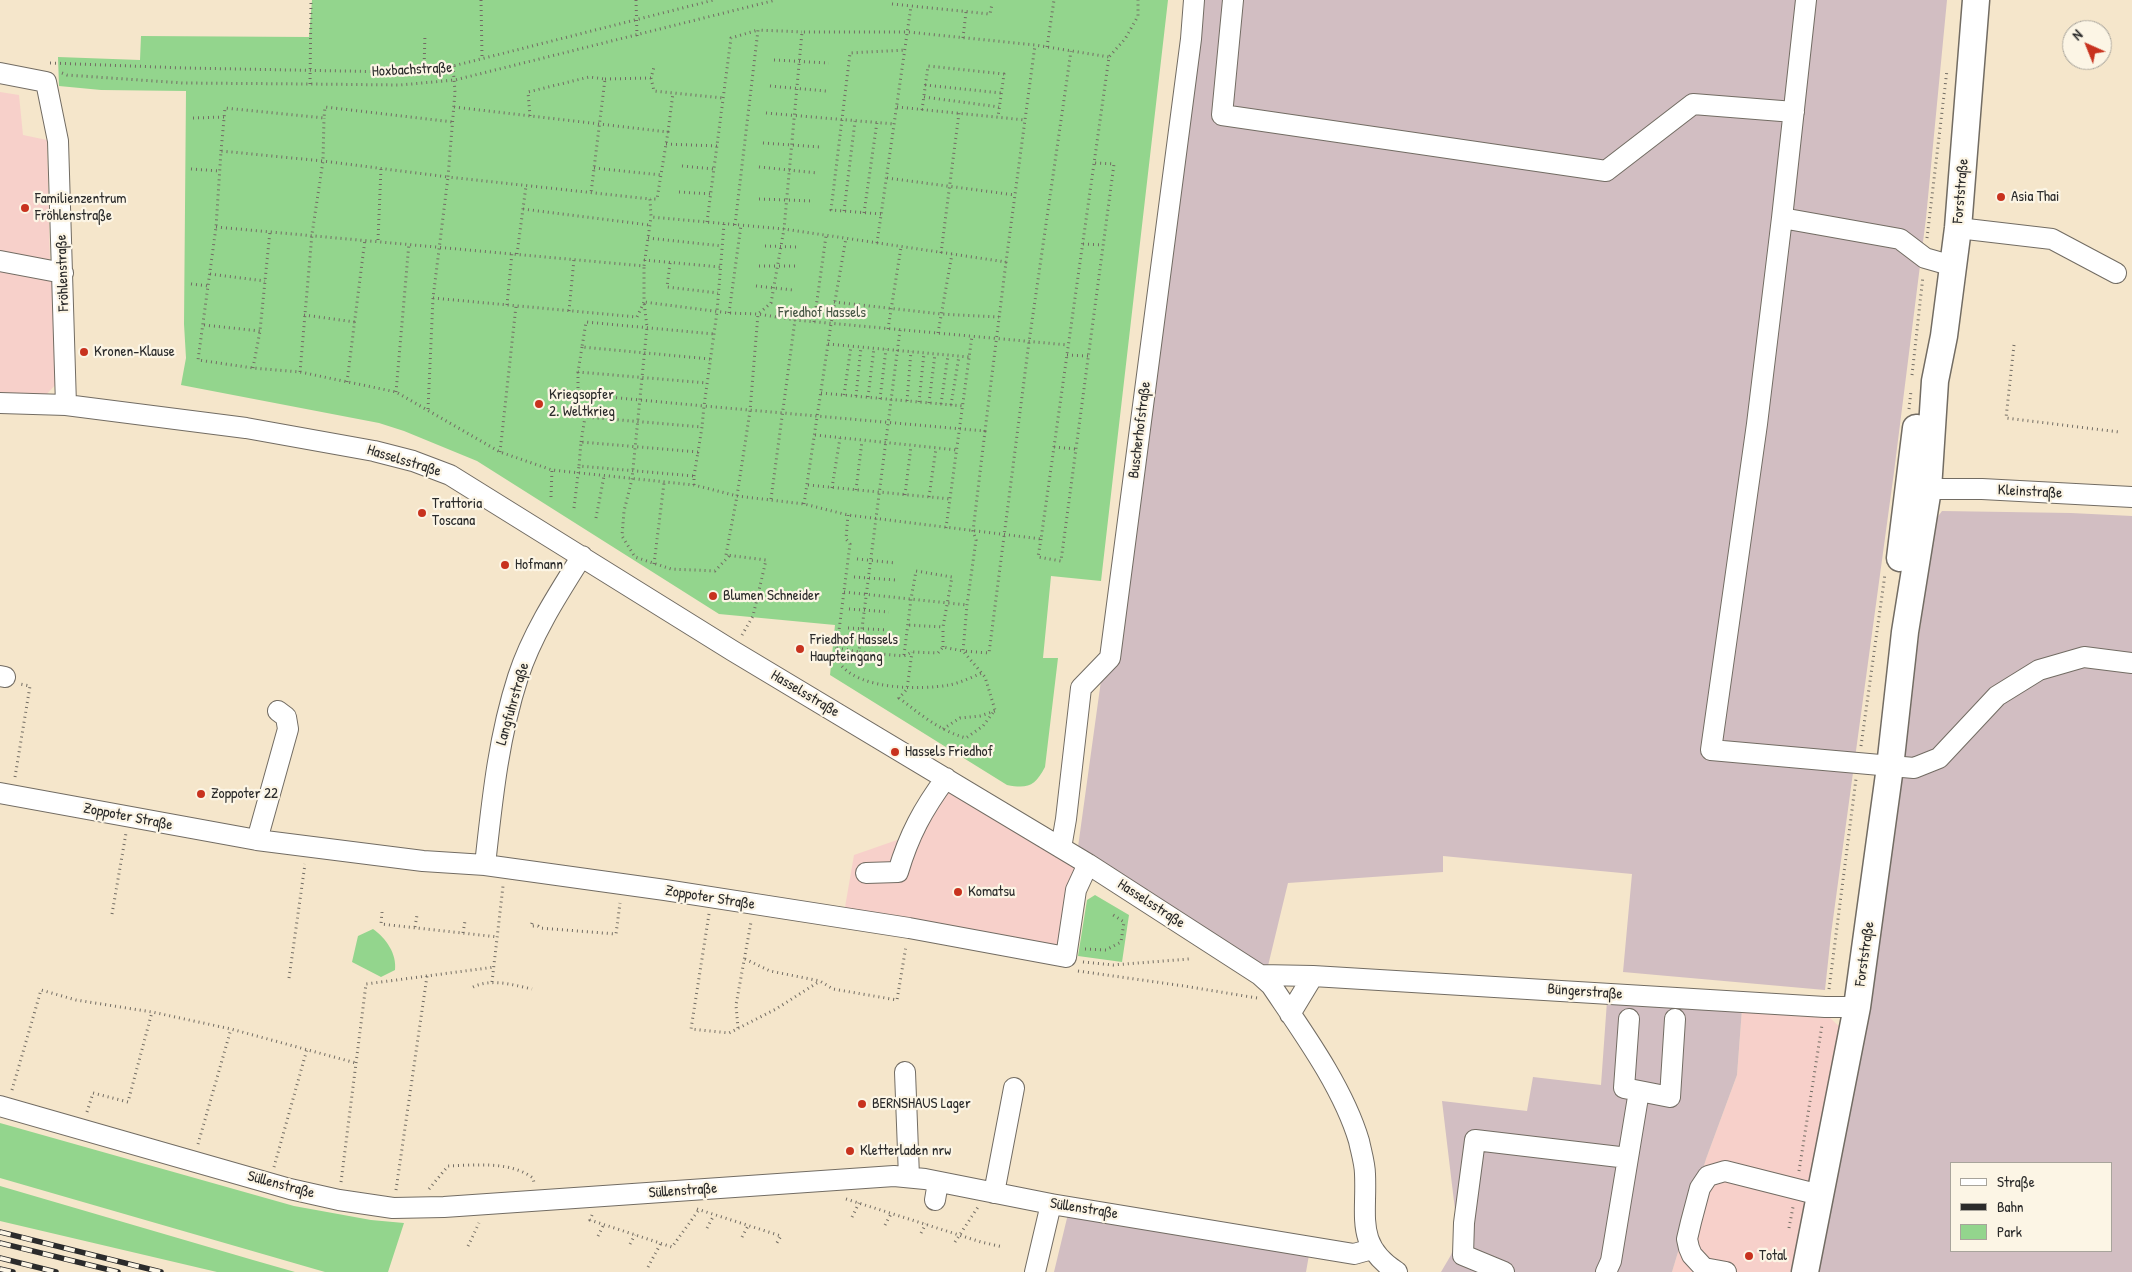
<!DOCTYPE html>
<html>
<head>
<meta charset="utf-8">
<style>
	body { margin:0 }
	#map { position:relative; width:2132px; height:1272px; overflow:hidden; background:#f5e6cb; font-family:"Patrick Hand",sans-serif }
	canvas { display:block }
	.legend { position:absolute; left:1950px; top:1162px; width:162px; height:90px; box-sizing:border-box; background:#fcf5e5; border:1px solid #a8a49b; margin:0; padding:6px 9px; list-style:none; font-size:15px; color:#2b2b2b }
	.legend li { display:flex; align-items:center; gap:10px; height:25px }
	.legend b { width:25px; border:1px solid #a8a49b }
	.north { position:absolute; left:2062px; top:20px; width:50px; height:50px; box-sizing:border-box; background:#fcf5e5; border:1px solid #a8a49b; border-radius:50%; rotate:316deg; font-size:14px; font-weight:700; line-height:20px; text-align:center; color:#2b2b2b }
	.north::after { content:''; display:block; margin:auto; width:18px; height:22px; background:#c8321e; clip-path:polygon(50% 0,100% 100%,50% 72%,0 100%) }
</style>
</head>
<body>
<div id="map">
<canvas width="2132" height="1272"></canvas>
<ul class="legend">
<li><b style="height:6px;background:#fff"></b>Straße</li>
<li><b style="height:6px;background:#2b2b2b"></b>Bahn</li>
<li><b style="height:14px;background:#93d58d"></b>Park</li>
</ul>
<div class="north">N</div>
</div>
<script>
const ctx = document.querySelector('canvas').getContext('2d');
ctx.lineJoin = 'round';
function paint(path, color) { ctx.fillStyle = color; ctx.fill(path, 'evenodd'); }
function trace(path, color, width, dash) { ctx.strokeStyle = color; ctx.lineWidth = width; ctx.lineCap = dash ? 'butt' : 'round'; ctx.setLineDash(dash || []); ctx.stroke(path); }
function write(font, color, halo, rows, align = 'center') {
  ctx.font = font + ' "Patrick Hand",sans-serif'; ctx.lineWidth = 4.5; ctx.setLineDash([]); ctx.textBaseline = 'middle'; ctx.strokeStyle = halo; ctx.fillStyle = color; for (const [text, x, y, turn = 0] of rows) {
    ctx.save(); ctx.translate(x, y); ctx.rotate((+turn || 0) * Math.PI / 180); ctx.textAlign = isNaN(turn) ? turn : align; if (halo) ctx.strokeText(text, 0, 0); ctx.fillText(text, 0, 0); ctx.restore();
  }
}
paint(new Path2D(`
	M0,92L19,95L23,135L47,140L50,263L0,251Z
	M0,263L59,275L60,380L43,398L0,397Z
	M938,781L1075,866L1061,950L844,913L854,855L900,839Z
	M1742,1009L1827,1015L1845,1032L1796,1272H1672L1706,1159L1737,1075Z`), '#f7d0ca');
paint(new Path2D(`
	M1195,0H1947L1926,218L1894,472L1831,934L1825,990L1623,972L1632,874L1443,856V872L1288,883L1267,970L1078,847Z
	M1942,511L2071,513L2132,516V1272H1816L1868,985L1936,519ZM1951,1163H2111V1251H1951Z
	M1607,1001L1742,1009L1737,1075L1706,1159L1672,1272H1441L1451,1255L1458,1235L1442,1101L1527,1111L1533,1077L1601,1085Z
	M1068,1214L1309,1255L1306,1272H1054Z`), '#d2bec2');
paint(new Path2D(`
	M312,0H1168L1101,581L1051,576L1043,658H1058L1045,767C1035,786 1028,789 1007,785L830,675L835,625L719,614L477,461L404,431L379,423L181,385L186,358L184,324L186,91L101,90L59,86L58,57L140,60L141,36L309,37Z
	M1095,895L1129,915L1122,962L1078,956L1087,900Z
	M373,929C386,938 397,954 395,970L381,977L352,962L358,936Z
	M0,1123L294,1206L371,1220L404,1223L388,1272H325L0,1178Z
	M0,1186L253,1260L295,1272H217L0,1221Z`), '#93d58d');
const minor = new Path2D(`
	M1233,0L1222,115L1606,171L1693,104L1794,112
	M1806,0L1782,218L1900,239L1925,258L1953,266
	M0,73L46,82L58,141L66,405
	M1782,218L1757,424L1711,750L1914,768L1939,758L1997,696L2039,670L2084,657L2132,663
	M1958,228L2052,239L2116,273
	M0,261L63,273
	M0,403L66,405L246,428L374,451L413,461L450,475L733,651L1088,864L1260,975L1271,985C1302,1031 1343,1087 1359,1141C1361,1151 1365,1164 1365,1174C1367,1217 1355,1245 1397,1272
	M1928,489H1982L2132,497
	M0,676L5,677
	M0,793L257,840L423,861L485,865L665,890L909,928L1066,957L1076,890L1088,864
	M257,840L288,729L286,717L278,711
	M1061,848L1066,819L1081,688L1110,658L1191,39L1194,0
	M485,865C492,802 498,739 518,677C532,634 558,594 582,556
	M866,873L898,872C909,835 923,809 946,778
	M1260,975L1313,976L1825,1007H1857
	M1290,1014L1313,976
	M1629,1019L1624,1088L1670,1097L1675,1019
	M905,1072L909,1177
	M0,1106L290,1189L339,1200L393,1208L444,1207L894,1176L925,1179L1051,1204L1354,1254L1372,1249
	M994,1193L1014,1088
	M935,1200L938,1182
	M1035,1272L1051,1204
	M1504,1272L1463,1255L1464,1223L1475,1140L1628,1158
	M1606,1272L1611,1261L1639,1091
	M1726,1272L1704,1268L1692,1255L1689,1248L1687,1239L1691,1222L1700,1188L1708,1176L1725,1171L1820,1195`);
const major = new Path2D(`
	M1900,558L1916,428
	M1805,1272L1857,1007L1890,767L1905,632L1928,489L1935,381L1944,336L1958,228L1976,0`);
trace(minor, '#726c63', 22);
trace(major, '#726c63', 29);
trace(new Path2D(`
	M481,0L482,57
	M636,0L637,36
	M892,4L990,14L992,4
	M963,38L966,12
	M1047,47L1054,0
	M774,60L829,63
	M50,63L185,68L398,72L453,66L714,0
	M453,66L455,92L448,177L650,199L651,217L784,229L1006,262L1035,45
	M424,69L425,34
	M62,73L67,75L183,83L310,84L400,85L455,80L776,0
	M651,78L654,91L723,98
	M605,79L651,78L654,67
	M310,84L311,0
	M925,85L1001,93
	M770,86L826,91
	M924,97L999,107
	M454,107L668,132L657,199H650
	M897,107L1025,120
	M922,110L928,66L1004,74L998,117
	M766,113L894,124
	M530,116L528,92L589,77L605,79L591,193
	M193,118L224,117
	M668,132L673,93
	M763,143L820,147
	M666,144L717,146
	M221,151L225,108L324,118L325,107L453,122
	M682,166L714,169
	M759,167L818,173
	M594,168L661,175
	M191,169L220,171
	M887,178L1015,195
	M679,192L711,194
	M759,199L813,201
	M523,209L649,225
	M844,211L855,121
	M864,213L877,122
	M881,214L831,210L850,53L905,50
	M707,222L731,38L758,30
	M724,224L717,312L704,406L985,431L1006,262
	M735,225L758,30L802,32
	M216,227L644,266L651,217
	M648,238L722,246
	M1927,238L1947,70
	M378,240L381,168
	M877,243L911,6
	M1083,244L1103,245
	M765,246L797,247
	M941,253L959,113
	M517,254L526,186
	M644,260L720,267
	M670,263L667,287L718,293
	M759,266H795
	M210,274L265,281
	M191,284L209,286
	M756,286L793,290
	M433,298L637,317L644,302V266
	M834,302L941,314L999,317
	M507,305L512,253
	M569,311L574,259
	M729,313L741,225
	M304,315L355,322
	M814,322L826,236
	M204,325L260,331
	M888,329L901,247
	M900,330L859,652L904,656L912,652L938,653L943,647L963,651L985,677L995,710L983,726L966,738C940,731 920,714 899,698L907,689L912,652
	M938,333L952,254
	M828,344L969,357
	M2014,345L2006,418L2119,432
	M582,347L578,372L707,383
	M1067,355L1088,356
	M710,359L582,347L586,322L714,334
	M253,368L260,331L270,231
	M300,372L312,234L323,161L324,118
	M578,372V390L587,395
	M1912,375L1923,276
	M347,382L365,239
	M396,392L409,243
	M821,393L963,406
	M844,395L851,346
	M856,396L861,347
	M868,397L874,348
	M880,399L886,349
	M907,401L911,351
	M919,402L924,353
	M929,403L935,354
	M941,404L948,355
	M951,405L959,356
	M428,409L433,298L448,177L323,161L221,151L216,227L198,360L253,368L300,372L396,392L500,452L552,470L694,485L737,496L804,504L848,515L1041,539L1109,57L1125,39L1138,16V0
	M1909,409L1911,391
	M985,431L973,531L976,540L967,605L963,651L989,653L1029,342L1071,51
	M815,435L957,450
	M581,442L585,417
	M1054,447L1076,449
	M500,452L516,306
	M694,476L698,452
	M694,485V476L579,466L581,442L698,452L702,427L585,417L587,395L704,406L702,427
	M808,485L950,499
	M832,488L840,438
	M856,490L862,441
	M905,495L911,446
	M551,497L552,470
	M929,497L936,448
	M771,499L795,320
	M804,504L831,324L846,238
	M574,508L579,466
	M848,515L846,539L850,544L836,654C838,658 839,662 841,665C861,690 921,690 949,685C960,683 972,677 982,673
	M596,518L604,476
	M946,528L972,336
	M1041,539L1038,557L1061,561L1114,164L1094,163
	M729,556L715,571L671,569L635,557L622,536L624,511L632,479L647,327L644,302L729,313L758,314L795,320L1068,345
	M857,559L896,563
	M654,564L664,483
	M854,577L896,580
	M844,592L967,605
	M849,609L889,612
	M848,628L887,630
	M742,635L753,616L766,560L726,555L737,496L750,411L758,314L771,303L784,229L802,32H908L1035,45L1109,57
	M943,647V627
	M837,648L859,652
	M904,655L911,599L916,571L952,577L943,627L908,625
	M943,729L960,718L980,716L995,711
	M1861,746L1885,574
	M15,777L30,686L20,684
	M382,912L381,924L498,937
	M112,914L126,833
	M709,914L691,1029L729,1033L776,1009L820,981
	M532,923L531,926H538L540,928L616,934L620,903
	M415,927L417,915
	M463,933L465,921
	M1085,949L1106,950L1121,942L1124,922L1110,913
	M745,959L770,971L820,981L833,989L897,1000L906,946
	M1083,962L1113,965L1189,959
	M1078,971L1184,986L1257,998
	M289,978L305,864
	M492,982L503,886
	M473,987C492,978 513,985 532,989
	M1829,989L1856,779
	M738,1028L736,1005L751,922
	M12,1090L41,990L76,1000L152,1012L231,1029L356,1063
	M87,1112L93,1093L128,1102L152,1012
	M198,1144L231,1029
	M274,1167L307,1049
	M1799,1171L1822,1025
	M341,1182L366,984L495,967
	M429,1189L448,1166C476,1165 510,1161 533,1178L534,1183
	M396,1190L427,976
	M846,1199L981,1242L1003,1247
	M697,1209L781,1236L775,1246
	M592,1215L590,1220L672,1247L698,1211
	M852,1217L859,1203
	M885,1225L891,1214
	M707,1228L714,1215
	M1789,1228L1793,1207
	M921,1233L926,1224
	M598,1236L604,1224
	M742,1237L748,1226
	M955,1242L978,1207
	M630,1244L635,1235
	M468,1246L479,1223
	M648,1267L661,1243`), '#726c63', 3, [1, 4]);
trace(minor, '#fff', 20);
trace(major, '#fff', 26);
const rail = new Path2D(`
	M0,1232L161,1272
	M0,1243L118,1272
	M0,1258L56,1272
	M0,1269L13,1272`);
trace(rail, '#2b2b2b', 5.5);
trace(rail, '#fcf5e5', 4, [11]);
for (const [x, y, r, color] of [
	[2001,197,5,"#c8321e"],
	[25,208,5,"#c8321e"],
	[84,352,5,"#c8321e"],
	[539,404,5,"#c8321e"],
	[422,513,5,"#c8321e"],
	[505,565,5,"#c8321e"],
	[713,596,5,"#c8321e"],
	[800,649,5,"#c8321e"],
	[895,752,5,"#c8321e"],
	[201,794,5,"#c8321e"],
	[958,892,5,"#c8321e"],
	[862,1104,5,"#c8321e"],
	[850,1151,5,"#c8321e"],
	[1749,1256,5,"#c8321e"]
]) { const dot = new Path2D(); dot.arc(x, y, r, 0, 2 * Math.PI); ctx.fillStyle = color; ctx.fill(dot); trace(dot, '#fcf5e5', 2); }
write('15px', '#2b2b2b', '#fcf5e5', [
	["Hoxbachstraße",412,70,-3],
	["Forststraße",1961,191,-85],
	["Fröhlenstraße",63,273,-92],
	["Buscherhofstraße",1140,430,-83],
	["Hasselsstraße",404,461,17],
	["Kleinstraße",2030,492,3],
	["Hasselsstraße",805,694,31],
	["Langfuhrstraße",513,704,-74],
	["Zoppoter Straße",128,817,11],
	["Zoppoter Straße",710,898,9],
	["Hasselsstraße",1151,904,33],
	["Forststraße",1865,954,-82],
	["Büngerstraße",1585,992,4],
	["Süllenstraße",281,1185,15],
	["Süllenstraße",683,1191,-4],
	["Süllenstraße",1084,1209,9]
]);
write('15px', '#2b2b2b', '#fcf5e5', [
	["Asia Thai",2011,197],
	["Familienzentrum",35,199],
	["Fröhlenstraße",35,216],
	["Kronen-Klause",94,352],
	["Kriegsopfer",549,395],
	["2. Weltkrieg",549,412],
	["Trattoria",432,504],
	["Toscana",432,521],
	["Hofmann",515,565],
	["Blumen Schneider",723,596],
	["Friedhof Hassels",810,640],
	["Haupteingang",810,657],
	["Hassels Friedhof",905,752],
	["Zoppoter 22",211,794],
	["Komatsu",968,892],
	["BERNSHAUS Lager",872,1104],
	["Kletterladen nrw",860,1151],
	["Total",1759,1256]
], 'left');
write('15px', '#455644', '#fcf5e5', [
	["Friedhof Hassels",822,313]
]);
</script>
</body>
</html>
